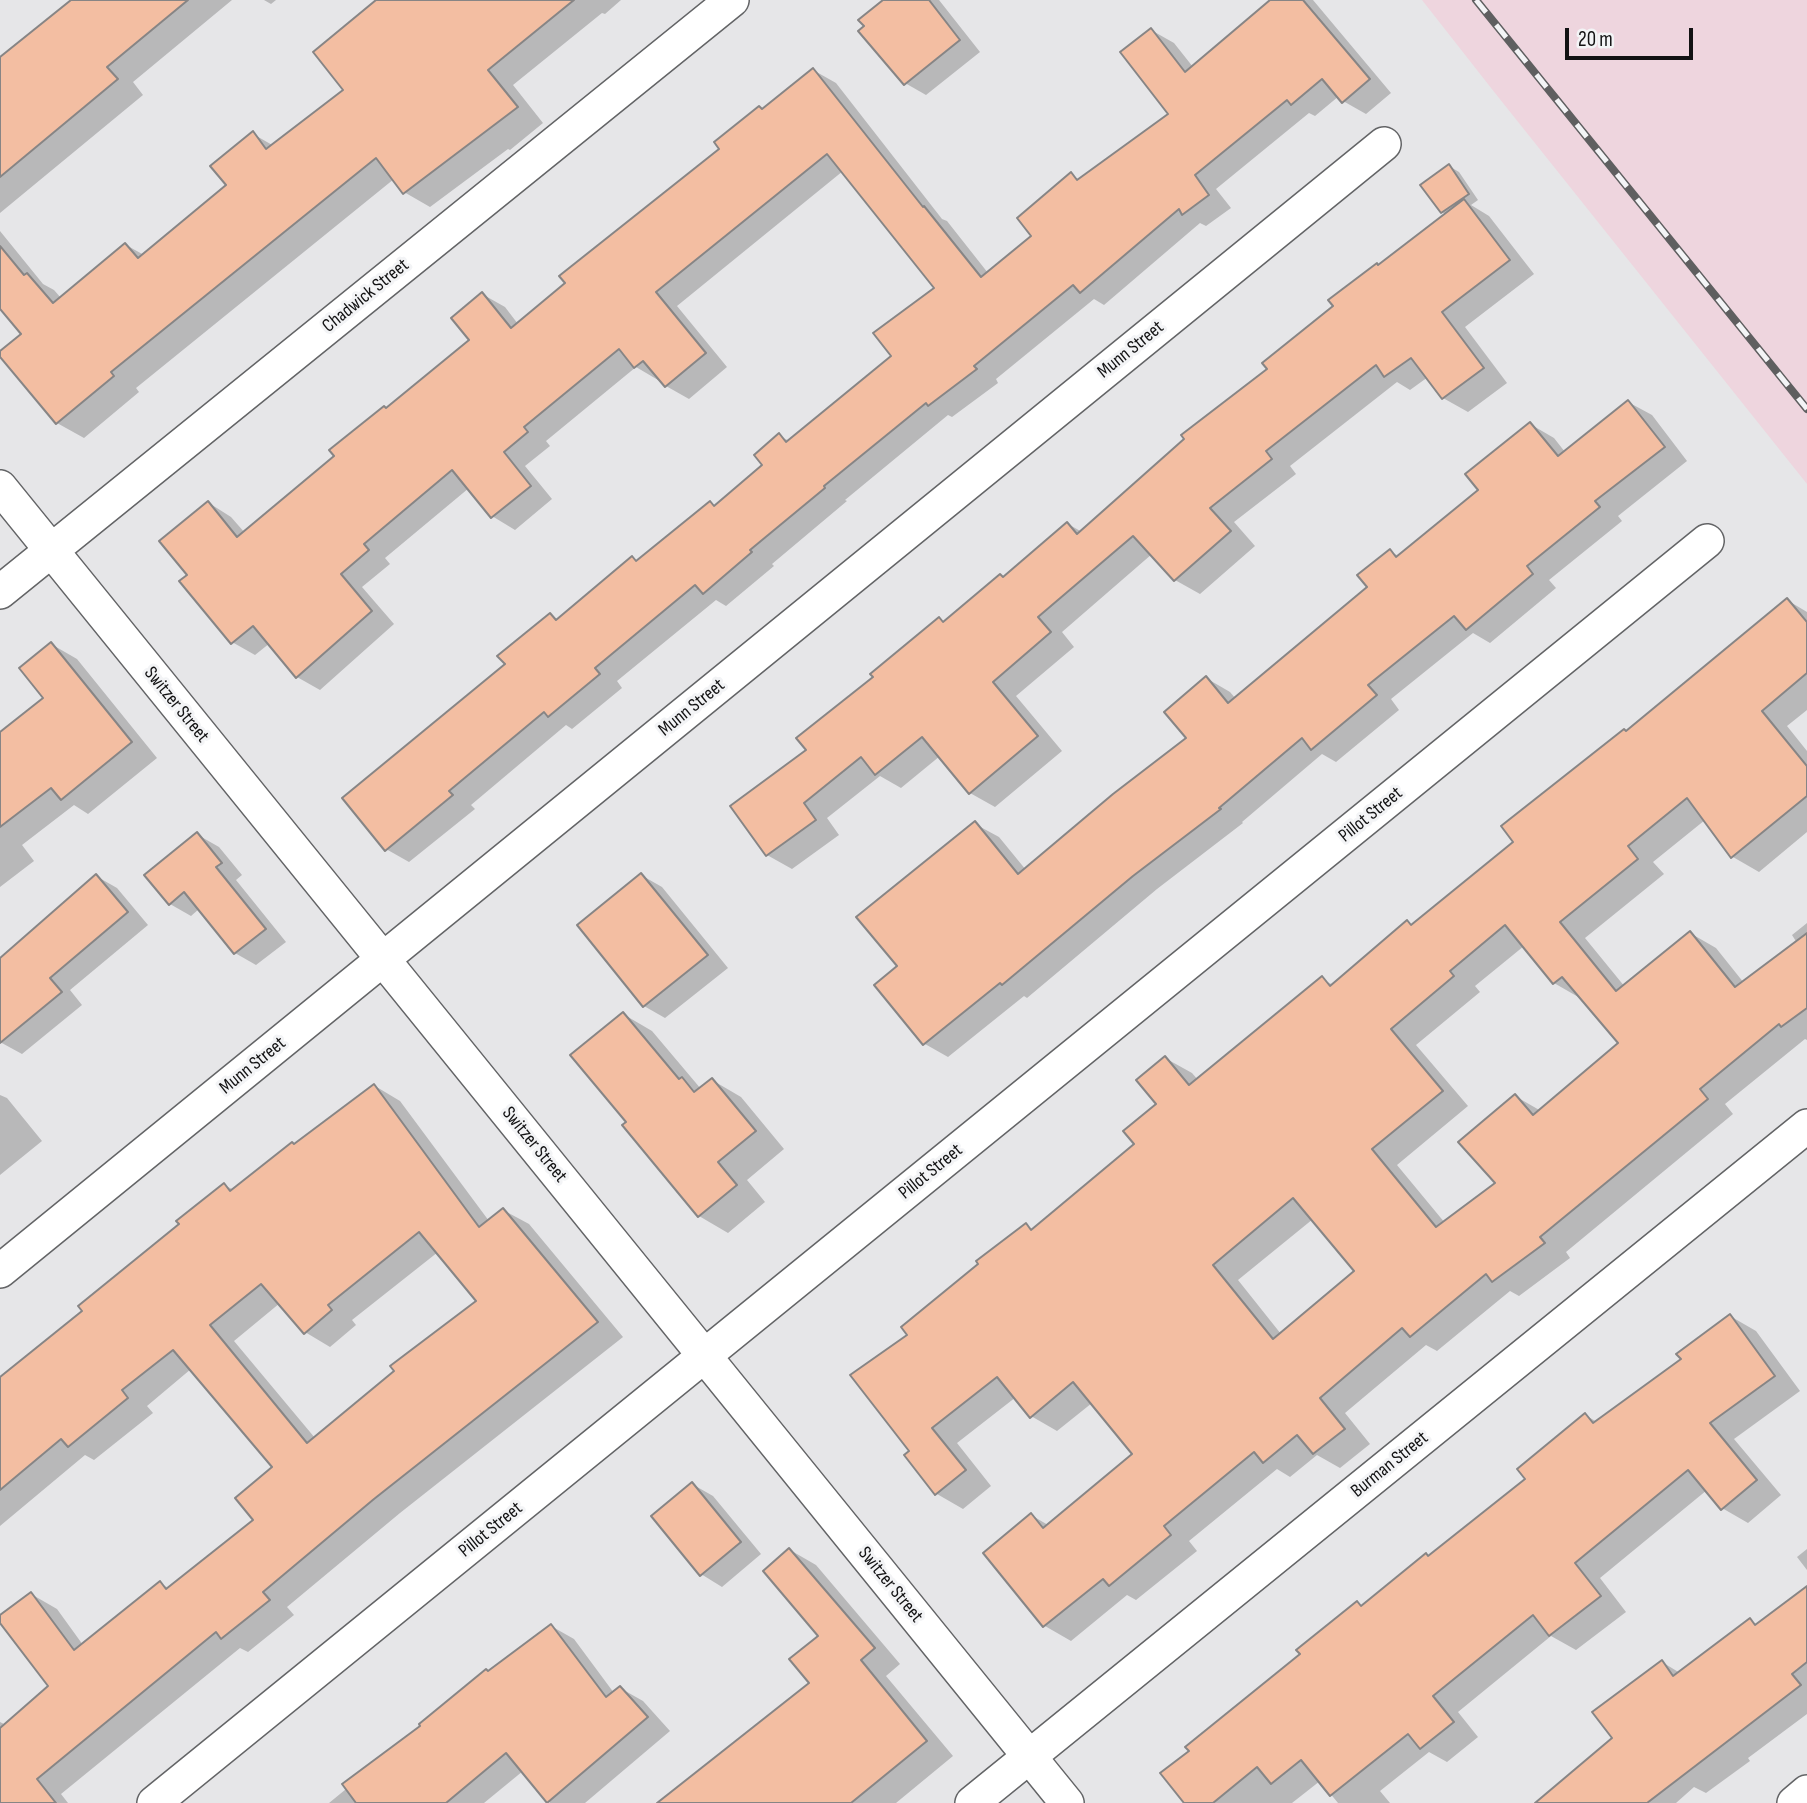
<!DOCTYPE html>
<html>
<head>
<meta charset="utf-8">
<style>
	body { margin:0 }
	#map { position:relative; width:1807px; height:1803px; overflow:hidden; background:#e6e6e8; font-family:"Sofia Sans Condensed",sans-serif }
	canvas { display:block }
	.scale { position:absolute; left:1565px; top:28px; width:128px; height:32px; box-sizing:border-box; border:4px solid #121213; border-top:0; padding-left:9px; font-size:21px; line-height:24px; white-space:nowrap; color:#121213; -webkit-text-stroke:5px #f3f4f6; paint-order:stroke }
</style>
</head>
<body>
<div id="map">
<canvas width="1807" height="1803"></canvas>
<div class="scale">20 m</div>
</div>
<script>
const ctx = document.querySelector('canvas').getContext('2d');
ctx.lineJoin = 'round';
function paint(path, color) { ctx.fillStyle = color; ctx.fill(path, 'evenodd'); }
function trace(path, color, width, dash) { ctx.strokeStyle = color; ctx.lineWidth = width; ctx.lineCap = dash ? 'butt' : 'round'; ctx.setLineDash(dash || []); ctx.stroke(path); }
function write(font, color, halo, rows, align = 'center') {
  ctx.font = font + ' "Sofia Sans Condensed",sans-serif'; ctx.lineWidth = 6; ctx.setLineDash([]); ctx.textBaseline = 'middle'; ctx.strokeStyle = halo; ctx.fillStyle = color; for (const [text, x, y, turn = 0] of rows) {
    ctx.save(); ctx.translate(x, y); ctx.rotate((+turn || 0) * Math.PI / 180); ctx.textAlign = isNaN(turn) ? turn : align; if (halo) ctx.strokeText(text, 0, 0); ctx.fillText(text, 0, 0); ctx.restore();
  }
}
paint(new Path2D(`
	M1422,0H1807V484L1495,93Z`), '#eed5de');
paint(new Path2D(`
	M77,0H232L133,82L143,95L0,213V60Z
	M264,0H276L271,4Z
	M378,0H621L605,14L602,13L513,85L543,123L510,150L508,149L430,207L404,192L394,179L136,388L139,392L84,438L57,423L0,354L23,335L0,307V231L43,284L54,290L61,298L126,245L144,255L228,186L253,134L274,146L345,91Z
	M886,0H939L980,52L926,95L905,83Z
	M1273,0H1313L1391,93L1366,114L1343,101L1339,96L1315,116L1309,113L1216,189L1231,208L1206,226L1200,223L1104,305L1094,299L996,379L998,383L952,417L948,415L845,500L847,501L772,564L774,566L726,606L716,600L617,681L622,688L572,729L566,725L471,805L475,809L409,862L386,849L507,665L550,615L559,620L633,558L638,561L710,503L716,506L765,465L780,436L789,441L893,356L936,288L843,171L677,306L727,367L689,399L666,386L660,378L658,380L636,367L546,441L550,446L525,466L552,499L515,530L492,516L469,488L385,558L390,564L362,587L394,624L320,690L297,677L270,643L255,655L232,642L189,575L209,503L231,517L245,533L337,457L387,410L472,340L482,294L505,307L518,324L763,111L813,70L836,83L942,219L947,221L988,273L1034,236L1071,175L1080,180L1170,114L1151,30L1174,43L1193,67Z
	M1449,166L1459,172L1478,200L1471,205L1489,216L1534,274L1465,327L1507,383L1468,412L1443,398L1428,377L1410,390L1397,382L1290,466L1296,474L1234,522L1255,546L1200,594L1175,580L1152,554L1062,632L1074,647L1016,696L1062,751L995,807L970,793L940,756L901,788L880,776L827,818L839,835L792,869L767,855L809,751L875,678L939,619L946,623L1005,578L1068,524L1082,532L1269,370L1379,267L1447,215L1442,212Z
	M1628,402L1652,415L1687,461L1618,516L1622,521L1549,580L1556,588L1490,643L1473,633L1391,699L1399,710L1336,762L1322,754L1242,822L1243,823L1157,889L1027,998L1024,996L948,1057L925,1044L877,985L899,967L975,824L999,837L1026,870L1189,739L1206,678L1230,692L1236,699L1369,588L1390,551L1400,557L1480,490L1530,424L1554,438L1565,452Z
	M1787,600L1807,612V710L1787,726L1807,751V832L1759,872L1733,857L1705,820L1653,862L1664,874L1585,938L1625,987L1690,933L1716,948L1744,983L1797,943L1792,935L1807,923V1040L1805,1039L1725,1104L1733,1114L1566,1252L1570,1258L1519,1296L1510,1291L1437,1351L1426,1345L1345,1413L1370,1444L1340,1468L1317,1455L1290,1477L1277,1469L1189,1541L1197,1551L1136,1600L1127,1595L1071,1641L1045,1626L985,1553L1031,1515L1048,1525L1134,1454L1092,1403L1057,1431L1031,1416L1016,1397L957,1443L991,1486L963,1509L937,1494L912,1451L910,1335L1026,1225L1034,1230L1136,1145L1158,1104L1165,1058L1192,1073L1198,1080L1322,979L1333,985L1407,922L1413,926L1516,842L1627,732ZM1524,946L1554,983L1580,998L1621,1044L1541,1111L1515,1096L1498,1183L1445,1223L1397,1165L1468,1106L1416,1045L1480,992L1475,986ZM1313,1219L1356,1271L1281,1334L1238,1280Z
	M51,644L77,659L157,758L88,814L74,805L22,845L34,861L0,887V739L45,698Z
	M198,835L219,847L242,875L236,880L286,942L256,965L235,953L199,909L191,916L170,904Z
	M641,875L662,887L728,968L665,1018L644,1006Z
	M96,876L117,888L148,925L70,990L82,1005L22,1054L0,1042V960Z
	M623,1014L652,1031L701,1089L712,1080L741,1097L784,1149L747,1180L765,1202L728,1233L699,1216L629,1122Z
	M375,1086L400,1101L489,1221L503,1210L529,1224L623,1337L400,1513L287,1607L294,1615L248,1652L240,1648L61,1794L68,1803H0V1722L6,1725L51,1686L0,1617L31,1594L57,1609L83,1645L160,1583L170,1589L256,1520L274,1468L191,1369L147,1406L153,1413L94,1460L85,1455L0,1526V1390L224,1185L234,1190ZM438,1252L478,1301L315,1438L234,1341L280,1303L305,1332L330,1347L356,1325L352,1320Z
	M0,1095L7,1098L42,1141L0,1175Z
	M1730,1316L1756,1331L1800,1391L1734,1439L1781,1495L1748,1523L1722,1508L1707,1490L1600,1578L1626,1612L1576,1650L1551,1636L1458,1712L1478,1737L1447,1762L1429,1752L1380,1791L1390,1803H1338L1320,1781L1292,1803H1186L1191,1751L1357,1603L1363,1607L1430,1557L1528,1479L1585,1415L1597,1422L1683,1360Z
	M692,1484L713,1496L761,1554L722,1587L701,1574Z
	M1807,1549V1570L1797,1557Z
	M790,1550L816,1565L900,1664L886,1676L953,1756L896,1803H682L811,1683L820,1636Z
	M1807,1588V1714L1748,1758L1750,1761L1706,1793L1694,1787L1676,1803H1538L1614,1738L1662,1662L1680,1673L1750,1620L1758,1625Z
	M551,1626L574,1639L614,1693L620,1688L643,1701L670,1731L585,1803H550L523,1771L484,1803H329L423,1726Z`), '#0003');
const building = new Path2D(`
	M71,0H188L107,67L118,79L0,177V57Z
	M376,0H574L488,70L518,107L403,194L376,158L111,372L114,376L56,424L0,357V351L21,334L0,309V246L24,275L27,273L53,303L125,243L138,258L226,185L210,166L253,131L266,149L343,90L313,52Z
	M883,0H929L960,40L904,85L858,31L864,26L858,20Z
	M1270,0H1303L1370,79L1342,103L1322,79L1291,105L1287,100L1195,175L1209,195L1182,215L1179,209L1080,293L1073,285L974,366L977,369L928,406L926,403L824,486L825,488L750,550L752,552L703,594L695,585L595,668L600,674L548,717L544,712L449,791L453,795L385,851L342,798L505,664L497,656L550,613L556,620L632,556L636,561L710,501L714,506L762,465L754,455L779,433L786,442L891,356L873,333L934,288L827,154L656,292L706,353L665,387L643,361L634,368L619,349L524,427L528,432L504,452L531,486L491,518L452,470L364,544L369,550L341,574L372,611L296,678L253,626L231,644L179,581L187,575L159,541L208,501L237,537L334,456L329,450L384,406L386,408L469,340L451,318L482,292L511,328L565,283L559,276L719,149L714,142L759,106L762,109L813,68L923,207L924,206L981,277L1031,236L1017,218L1071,172L1077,180L1168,114L1120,52L1151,28L1185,72Z
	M1449,164L1469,194L1441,213L1420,185Z
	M1464,199L1510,260L1442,312L1484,368L1442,399L1411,358L1384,377L1376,365L1266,451L1272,459L1210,508L1231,531L1174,581L1133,536L1038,617L1051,632L993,682L1038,736L969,794L922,737L875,775L861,757L804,803L816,820L766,856L730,806L806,750L796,738L873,677L870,674L939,617L943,622L1000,574L1003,577L1067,522L1077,534L1184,439L1181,435L1267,369L1262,363L1333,306L1328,300L1377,263L1378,265Z
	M1628,400L1665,447L1595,501L1600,507L1527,566L1533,574L1466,630L1454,616L1368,685L1377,695L1311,750L1302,738L1219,808L1221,809L1133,876L1002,985L1000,983L923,1045L874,985L897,966L856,917L975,821L1018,874L1113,794L1186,738L1164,712L1206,676L1228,703L1367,587L1357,575L1390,549L1396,557L1478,490L1465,474L1530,422L1558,456Z
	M1787,598L1807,622V673L1762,711L1807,766V796L1731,858L1687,798L1628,846L1638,859L1560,922L1616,991L1690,931L1735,987L1807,933V1008L1781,1027L1779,1024L1700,1089L1708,1099L1540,1237L1545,1243L1492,1282L1486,1274L1410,1337L1402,1328L1320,1398L1345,1429L1313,1454L1297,1435L1263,1463L1254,1452L1164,1526L1171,1535L1109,1586L1103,1579L1043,1627L983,1553L1031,1513L1043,1528L1132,1454L1073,1382L1030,1418L997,1377L932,1428L966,1470L935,1495L904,1455L909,1451L850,1375L907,1335L901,1327L978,1264L976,1261L1026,1223L1031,1230L1134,1144L1123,1131L1156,1104L1136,1080L1165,1056L1189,1085L1322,976L1330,986L1407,920L1411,925L1513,842L1501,826L1624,729L1626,731ZM1505,925L1553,984L1562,977L1618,1043L1533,1115L1515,1094L1458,1142L1495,1183L1436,1227L1372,1149L1443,1091L1391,1029L1454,976L1450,971ZM1293,1198L1354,1271L1273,1339L1213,1265Z
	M51,642L132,742L61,800L51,788L0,827V732L43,698L19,668Z
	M197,832L222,863L216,867L266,929L234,954L184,892L169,905L144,875Z
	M641,873L708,955L643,1007L577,925Z
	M96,874L128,912L50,978L62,992L0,1043V958Z
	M623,1012L679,1079L682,1077L694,1092L712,1078L756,1131L718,1162L737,1185L698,1217L622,1125L626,1122L570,1055Z
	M374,1084L479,1227L503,1208L598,1322L374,1499L263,1592L270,1600L221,1639L216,1632L37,1779L56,1803H0V1728L48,1686L0,1623V1615L31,1592L74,1650L160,1581L166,1589L253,1520L235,1498L272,1467L173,1350L122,1390L128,1398L68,1447L61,1439L0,1490V1377L82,1311L78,1306L179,1224L176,1221L224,1183L230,1191L292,1142L294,1144ZM419,1232L476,1301L390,1366L394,1371L307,1443L210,1325L261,1284L304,1334L332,1310L328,1305Z
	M1730,1314L1775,1376L1710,1423L1757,1480L1721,1510L1688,1470L1575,1563L1601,1596L1549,1636L1533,1615L1433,1696L1454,1722L1420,1749L1408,1734L1330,1796L1301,1760L1271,1784L1257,1767L1213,1803H1184L1160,1773L1189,1751L1185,1747L1300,1654L1296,1650L1357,1601L1361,1606L1426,1553L1428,1556L1525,1479L1517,1469L1585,1413L1593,1423L1681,1359L1676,1354Z
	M692,1482L741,1542L700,1576L651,1516Z
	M789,1548L875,1648L861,1660L927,1741L851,1803H657L809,1683L789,1659L818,1636L763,1571Z
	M1807,1586V1662L1792,1674L1801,1685L1647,1803H1535L1612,1738L1592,1712L1662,1660L1673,1676L1750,1618L1755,1625Z
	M551,1624L606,1697L620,1686L648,1717L547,1803L506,1753L446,1803H356L342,1784L420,1726L419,1724L486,1669L488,1671Z`);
paint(building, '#f3bea2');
trace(building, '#878585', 2);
const street = new Path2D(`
	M0,487L1067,1803
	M0,592L732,0
	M0,1271L1384,144
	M154,1803L1707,541
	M972,1803L1807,1126
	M1794,1803L1807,1792`);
trace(street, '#636466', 36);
trace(street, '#fff', 33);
const rail = new Path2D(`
	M1476,0L1807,409`);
trace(rail, '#5f5f60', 8);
trace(rail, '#f3f4f6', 5, [16]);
write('19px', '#121213', '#f3f4f6', [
	["Chadwick Street",366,296,-39],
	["Munn Street",1131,350,-39],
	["Switzer Street",176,705,51],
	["Munn Street",692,708,-39],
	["Pillot Street",1371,815,-39],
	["Munn Street",253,1066,-39],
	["Switzer Street",534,1145,51],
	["Pillot Street",931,1172,-39],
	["Burman Street",1390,1465,-39],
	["Pillot Street",491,1530,-39],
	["Switzer Street",890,1585,51]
]);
</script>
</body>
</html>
